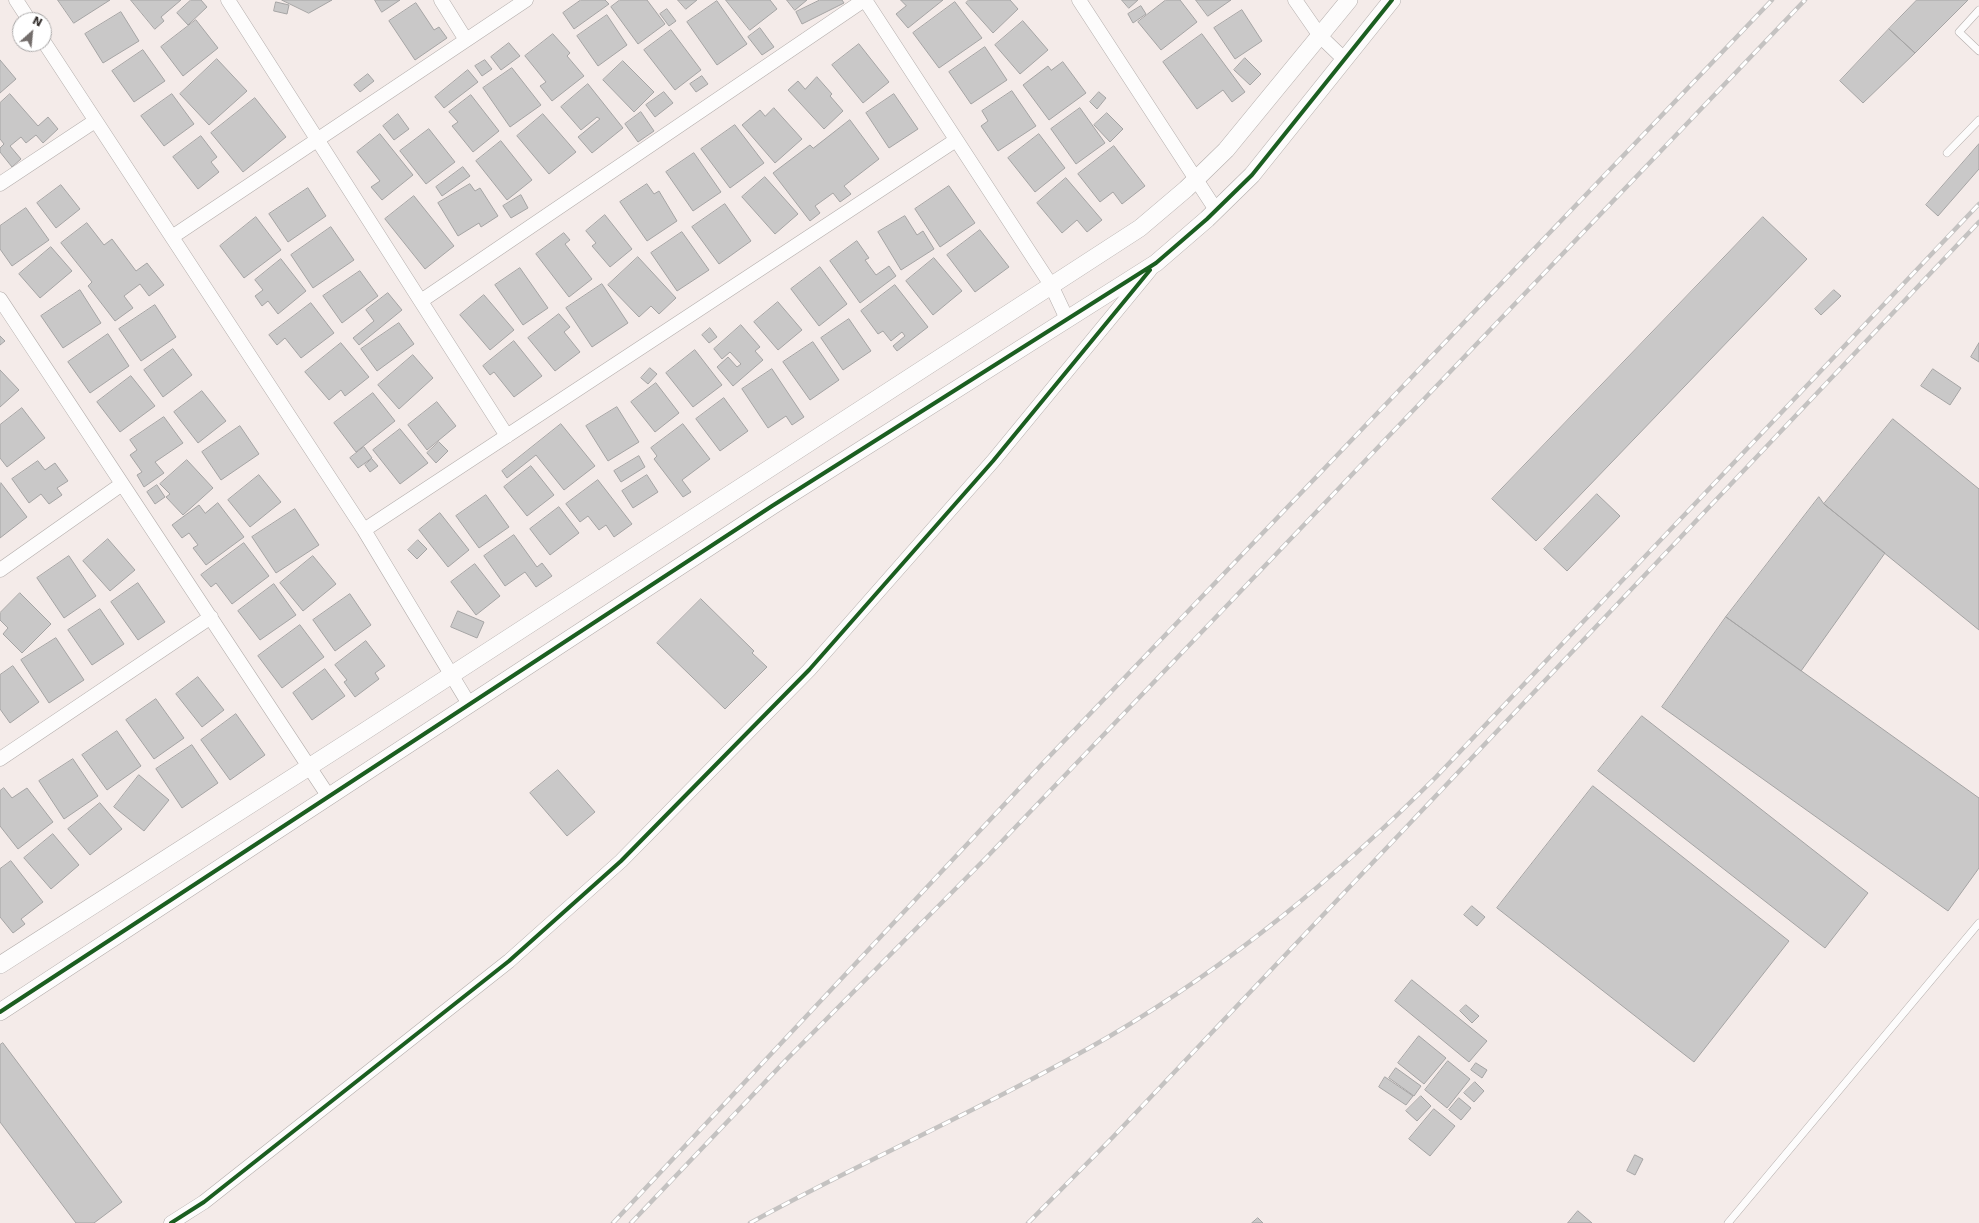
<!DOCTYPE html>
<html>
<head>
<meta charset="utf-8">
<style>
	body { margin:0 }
	#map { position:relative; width:1979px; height:1223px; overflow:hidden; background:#f4ebe9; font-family:"DejaVu Sans",sans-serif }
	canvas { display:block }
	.north { position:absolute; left:12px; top:12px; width:40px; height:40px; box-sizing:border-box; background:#fff; border:1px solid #aba9a9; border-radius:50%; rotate:27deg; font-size:11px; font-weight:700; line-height:16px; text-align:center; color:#2e2927 }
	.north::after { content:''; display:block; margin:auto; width:14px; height:18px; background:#736d6b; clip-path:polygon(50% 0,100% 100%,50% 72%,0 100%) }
</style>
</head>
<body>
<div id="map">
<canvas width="1979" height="1223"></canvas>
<div class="north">N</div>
</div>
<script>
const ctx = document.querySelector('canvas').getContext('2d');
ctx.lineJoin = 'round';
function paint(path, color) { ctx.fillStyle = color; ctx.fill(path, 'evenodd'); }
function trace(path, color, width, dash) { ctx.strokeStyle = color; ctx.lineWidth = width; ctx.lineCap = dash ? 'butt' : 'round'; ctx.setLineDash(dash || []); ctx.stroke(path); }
const building = new Path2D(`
	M58,0H110L74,23Z
	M131,0H181L161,17L164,21L155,29Z
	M191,0H201L207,7L188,25L177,13Z
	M282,0H332L309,13Z
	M375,0H400L382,12Z
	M581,0H605L609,4L574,29L563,13Z
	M620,0H647L665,24L638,44L611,7Z
	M678,0H697L686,9Z
	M726,0H770L777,9L750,30Z
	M787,0H807L795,10Z
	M820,0H842L844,3L802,24L796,12Z
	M901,0H943L908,28L896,14L906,6Z
	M969,0H1010L1018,9L993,33L966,3Z
	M1122,0H1138L1129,8Z
	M1166,0H1180L1197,22L1161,50L1138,22Z
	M1196,0H1231L1208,16Z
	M1917,0H1968L1915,53L1889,29Z
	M717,1L747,44L717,65L687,22Z
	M276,2L289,5L287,14L274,11Z
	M955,2L982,38L939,68L913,33Z
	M416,3L434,30L439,27L447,38L415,60L389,21Z
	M1141,6L1146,14L1133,23L1128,14Z
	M667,9L676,21L669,26L660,14Z
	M1242,10L1262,41L1235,59L1214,28Z
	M121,12L139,41L103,63L85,34Z
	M607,15L627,45L598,66L577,36Z
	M196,20L218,48L183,76L161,47Z
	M1023,21L1048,50L1020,74L995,45Z
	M760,28L774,47L762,55L748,37Z
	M1889,29L1915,53L1863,103L1840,81Z
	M671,30L701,70L675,90L644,50Z
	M553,34L570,53L567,56L584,76L552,101L540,86L546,82L525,56Z
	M1202,34L1245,92L1232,102L1223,90L1197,109L1163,62Z
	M509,43L520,56L501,70L491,57Z
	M859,44L889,82L863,103L832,65Z
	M985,47L1007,80L971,104L949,72Z
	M143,50L165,81L134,102L112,71Z
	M1245,58L1261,74L1250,85L1234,70Z
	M217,59L247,91L209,125L180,94Z
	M0,60L16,79L0,93Z
	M485,60L492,69L482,76L475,66Z
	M623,61L654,92L634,112L603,80Z
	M1063,62L1086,93L1049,120L1023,85L1048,66L1051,70Z
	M512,68L541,105L510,127L483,88Z
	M468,70L478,82L444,108L435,97Z
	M368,74L374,81L360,92L354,85Z
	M702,76L708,84L696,92L690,84Z
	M817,77L832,94L830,96L843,111L824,129L788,90L798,81L805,89Z
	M588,84L623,128L592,153L578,137L600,119L597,117L581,130L561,107Z
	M1012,91L1036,126L998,151L981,126L988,121L982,111Z
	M664,92L673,103L655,117L646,105Z
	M1099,92L1106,98L1097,109L1090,102Z
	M10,94L38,126L48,117L58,129L43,143L36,135L26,143L21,137L10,146L21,159L12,167L0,152V148L4,144L0,139V103Z
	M172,94L194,124L164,146L141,116Z
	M894,94L918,129L889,148L866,113Z
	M471,95L499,131L473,152L452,126L458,122L449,112Z
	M255,98L286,137L243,172L211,133Z
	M774,108L802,139L775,163L742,125L760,110L765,116Z
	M1080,108L1105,143L1076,164L1051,129Z
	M641,112L654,131L638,142L625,124Z
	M1107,113L1123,129L1110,142L1094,125Z
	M398,114L409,129L394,140L383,126Z
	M543,114L576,152L549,174L517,136Z
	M850,120L879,159L844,186L851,194L840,202L833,193L815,206L820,213L810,221L773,173L810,145L813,148Z
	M735,125L764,163L730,188L701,149Z
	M429,129L455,162L426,184L400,151Z
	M380,134L413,175L382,200L371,187L380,181L357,152Z
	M1039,134L1065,168L1035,192L1008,158Z
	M201,136L217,157L211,162L219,172L198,189L173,157Z
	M501,141L532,180L507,200L476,161Z
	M1979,144V169L1938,216L1926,205Z
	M1114,146L1145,186L1122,204L1113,192L1100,202L1078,174Z
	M694,153L721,192L693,211L666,172Z
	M463,167L470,176L442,196L436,187Z
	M765,177L798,214L775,234L742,197Z
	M1066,178L1102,220L1087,232L1077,220L1062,233L1037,203Z
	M470,184L475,191L480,188L498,216L481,227L479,223L458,236L438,203Z
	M647,184L654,194L659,191L677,221L647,241L620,202Z
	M61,185L80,209L56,228L37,203Z
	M949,186L975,223L940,247L915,209Z
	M308,188L326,216L288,242L269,214Z
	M521,195L528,208L511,218L503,206Z
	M414,196L454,246L425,269L385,219Z
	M725,204L751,241L719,264L692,227Z
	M26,208L49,240L12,266L0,249V226Z
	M605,215L632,249L610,267L592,246L596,243L586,231Z
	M905,216L917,235L923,231L934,249L901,270L878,232Z
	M256,217L281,250L244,278L220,246Z
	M1763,217L1807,259L1536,541L1492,499Z
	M87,223L104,245L112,239L136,271L147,263L164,285L149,296L140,284L124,296L133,308L115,321L88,286L92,282L61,243Z
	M331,227L354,260L313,288L291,255Z
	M980,230L1009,267L975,292L947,255Z
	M682,232L709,270L677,291L651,253Z
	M564,233L570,240L565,244L592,279L569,297L536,254Z
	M857,241L869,258L865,260L876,275L889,266L896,276L860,303L830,261Z
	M51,247L72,271L40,298L19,274Z
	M638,257L676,298L659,314L651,306L639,317L608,285Z
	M934,258L962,291L933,315L906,281Z
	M281,259L306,291L278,314L268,301L262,306L255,296L263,290L255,280Z
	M820,267L847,304L819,326L791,289Z
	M520,268L548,308L523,325L495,285Z
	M360,271L378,296L342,323L323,296Z
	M602,284L628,323L592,347L566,308Z
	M895,285L928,327L897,351L893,346L905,336L902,332L891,341L883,331L878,334L861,311Z
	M80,290L101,323L63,348L41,316Z
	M1834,290L1841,296L1821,315L1815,309Z
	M388,293L402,310L359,345L353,338L374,321L366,310Z
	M484,295L514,330L490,350L460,315Z
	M778,302L802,330L778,350L754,322Z
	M311,303L334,333L301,358L285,338L277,345L269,335Z
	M155,305L176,337L141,361L119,329Z
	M559,314L570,327L564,332L580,352L555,371L528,338Z
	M849,319L871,351L843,370L821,338Z
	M399,323L414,344L377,371L361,349Z
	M741,325L760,347L755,351L763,360L733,386L717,367L728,357L737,367L741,364L730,352L722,359L714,349Z
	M710,328L717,337L709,343L702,335Z
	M108,334L129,366L90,393L68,362Z
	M0,336L5,341L0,345Z
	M514,341L542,376L514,397L494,372L490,375L483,366Z
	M813,342L839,380L810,400L783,362Z
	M341,343L369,377L345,396L341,390L329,400L305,372Z
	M1979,343V362L1971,357Z
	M173,349L192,375L163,397L144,370Z
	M695,350L722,385L693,407L666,373Z
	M413,355L433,378L399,409L378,385Z
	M650,368L657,374L648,384L641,378Z
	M772,369L804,417L792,425L786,416L768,428L742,389Z
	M1933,369L1961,388L1950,405L1921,386Z
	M0,370L19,390L0,407Z
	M131,376L155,406L120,432L97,402Z
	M656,383L679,413L655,432L631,402Z
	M202,391L226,421L198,443L174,412Z
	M373,393L395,421L356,452L334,423Z
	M724,398L748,431L720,451L696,419Z
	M437,402L456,426L427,450L408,425Z
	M617,407L639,442L608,461L586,426Z
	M22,408L45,438L7,467L0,458V425Z
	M164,417L183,443L155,462L164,473L144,487L137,475L142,472L130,455L137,450L130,440Z
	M1893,419L1979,489V630L1824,504Z
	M561,424L595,466L564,490L536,455L507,478L502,471Z
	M683,424L710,459L682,480L691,492L683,497L654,459L657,456L651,448Z
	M240,426L259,454L221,480L202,452Z
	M400,429L428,463L400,484L373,450Z
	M439,442L448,451L436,463L427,453Z
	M364,447L372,458L358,468L350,458Z
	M639,456L645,467L621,482L614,471Z
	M372,459L378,466L370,472L365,465Z
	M187,460L213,488L183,515L166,497L170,494L160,484Z
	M38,461L45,470L55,463L68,481L57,488L62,495L49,504L41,494L29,503L12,479Z
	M531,466L554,495L527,516L504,487Z
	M259,475L281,502L250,527L228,500Z
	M647,475L658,492L633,508L622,491Z
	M598,480L632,524L614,537L606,525L599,530L588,516L580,522L566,504Z
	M1,483L27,517L0,538V484Z
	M157,485L165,497L155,504L147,492Z
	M1597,494L1620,516L1567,571L1544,549Z
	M486,495L509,527L479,548L456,516Z
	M1819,497L1824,504L1885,553L1801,671L1726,617Z
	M218,503L244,537L206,565L193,548L198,545L189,533L182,538L172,525L199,505L205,513Z
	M559,507L579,533L550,555L530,529Z
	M295,509L319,545L276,573L252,537Z
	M440,513L469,550L448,567L419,530Z
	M514,535L537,567L542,563L552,576L536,587L525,572L505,586L484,556Z
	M108,539L135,570L110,591L83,561Z
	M418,540L427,549L417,559L408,550Z
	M244,543L269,576L232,604L216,583L211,587L201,575Z
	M69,556L96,596L64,618L37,578Z
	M313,556L336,584L303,611L280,583Z
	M475,564L500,596L476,615L451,582Z
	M138,583L165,622L138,640L111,602Z
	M274,584L296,615L260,640L238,611Z
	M20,593L51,624L22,653L3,634L8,628L0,620V613Z
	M350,594L371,625L335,651L313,620Z
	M701,599L754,651L752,653L767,667L725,709L657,643Z
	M100,609L124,644L92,665L68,630Z
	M458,611L484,622L477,638L451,627Z
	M1726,617L1979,798V868L1948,911L1662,707Z
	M300,625L324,657L282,688L258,656Z
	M56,638L84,680L49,703L21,660Z
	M366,641L385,666L375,673L379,679L355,697L344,682L347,680L335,665Z
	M13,666L39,702L10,723L0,709V675Z
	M325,669L345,696L312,720L293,693Z
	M198,677L224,710L202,727L176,694Z
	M156,699L184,738L154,759L126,720Z
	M236,714L265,755L230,780L201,740Z
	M1642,716L1868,893L1825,948L1598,771Z
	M117,731L141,766L107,790L82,755Z
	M192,745L218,783L182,808L156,769Z
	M73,759L98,796L64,819L39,781Z
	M558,770L595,812L567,836L530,793Z
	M139,775L169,800L144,831L114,807Z
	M1593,786L1789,941L1694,1062L1497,908Z
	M4,788L12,798L27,788L53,822L18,849L0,826V791Z
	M100,803L122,829L90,855L68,829Z
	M53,834L79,865L51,889L24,858Z
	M11,861L43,902L21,919L25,924L13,933L0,917V869Z
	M1472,906L1485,917L1477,926L1464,915Z
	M1412,980L1487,1041L1469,1062L1395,1001Z
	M1466,1005L1479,1016L1472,1023L1460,1011Z
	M1419,1036L1446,1058L1424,1084L1398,1063Z
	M3,1043L122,1202L94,1223H76L0,1122V1045Z
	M1448,1061L1470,1079L1447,1108L1425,1090Z
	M1476,1063L1487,1070L1482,1078L1471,1070Z
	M1396,1068L1421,1086L1414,1096L1389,1078Z
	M1385,1077L1413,1096L1406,1105L1379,1087Z
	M1475,1082L1484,1091L1474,1102L1464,1093Z
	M1421,1096L1431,1106L1417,1121L1406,1111Z
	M1459,1098L1471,1108L1461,1120L1449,1110Z
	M1434,1109L1455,1126L1430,1156L1409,1139Z
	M1635,1155L1643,1159L1635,1175L1627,1171Z
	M1578,1211L1592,1223H1568Z
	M1258,1218L1263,1223H1252Z`);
paint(building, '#c9c8c8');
trace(building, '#a5a4a4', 1);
const service = new Path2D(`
	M1979,10L1959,32L1979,51
	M1947,153L1979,120
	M1728,1223L1979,923`);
const minor = new Path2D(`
	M16,0L29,20
	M228,0L507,436
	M441,0L466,40
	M865,0L1051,285L1067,319
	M1079,0L1216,210
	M1295,0L1320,36L1344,59
	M44,42L364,530L469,704
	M0,184L95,121
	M172,237L526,0
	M0,299L329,797
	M421,301L864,0
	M364,530L956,140
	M0,570L122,484
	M0,759L211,617
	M171,1223L204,1202L509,961L621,861L809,670L993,461L1150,270`);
const tertiary = new Path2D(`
	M0,965L362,733L1140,228L1186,189L1226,150L1349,0
	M0,1012L772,506L1156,263L1207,219L1252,175L1392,0`);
trace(service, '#b3adab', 8);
trace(minor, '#b3adab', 15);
trace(tertiary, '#b3adab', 18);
trace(service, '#fdfcfc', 7);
trace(minor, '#fdfcfc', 14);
trace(tertiary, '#fdfcfc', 17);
const rail = new Path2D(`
	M613,1223L1044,762L1772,0
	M631,1223L786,1060L986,858L1805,0
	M750,1223C869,1158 993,1104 1110,1036C1233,963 1335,878 1436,777L1979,204
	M1028,1223L1112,1138L1979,222`);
trace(rail, '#c4c2c1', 4.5);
trace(rail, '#fff', 3, [9]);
trace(new Path2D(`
	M0,1012L772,506L1156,263L1207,219L1252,175L1392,0
	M171,1223L204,1202L509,961L621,861L809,670L993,461L1150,270`), '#1b5e20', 4);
</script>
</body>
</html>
